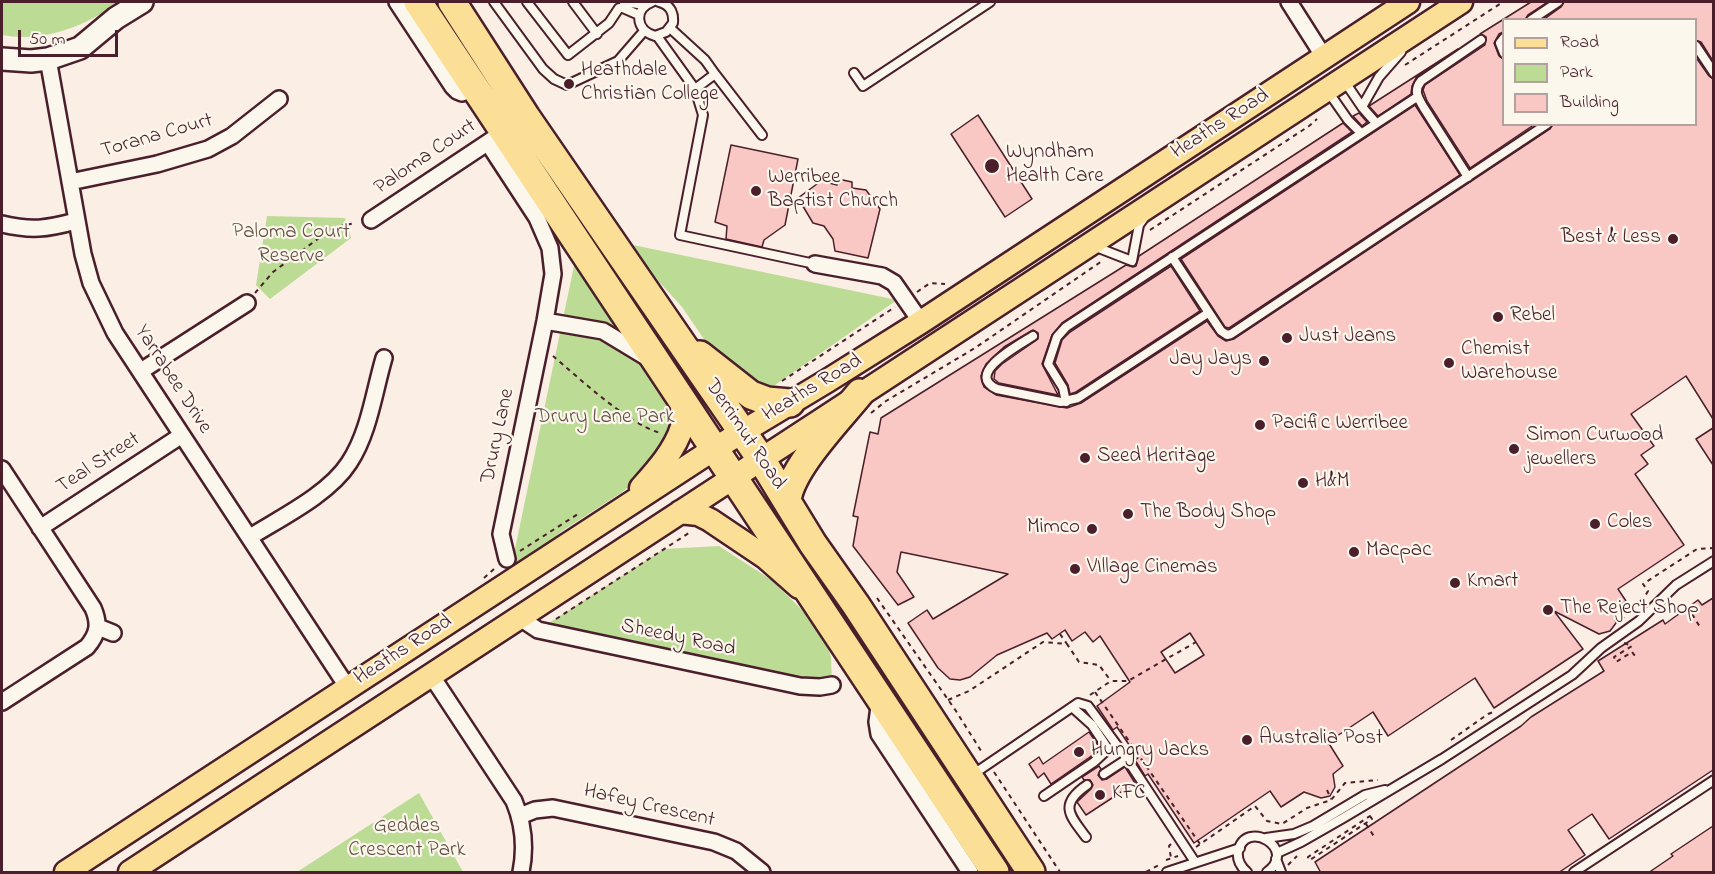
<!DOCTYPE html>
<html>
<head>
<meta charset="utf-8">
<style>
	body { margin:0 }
	#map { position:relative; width:1715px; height:874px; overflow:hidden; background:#fbeee4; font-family:"Indie Flower",sans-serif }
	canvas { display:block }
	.frame { position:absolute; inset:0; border:3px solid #4a1f2b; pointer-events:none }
	.legend { position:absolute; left:1502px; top:18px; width:195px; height:108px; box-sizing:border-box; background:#fbf7ec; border:2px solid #b4a19f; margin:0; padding:8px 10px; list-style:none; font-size:18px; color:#4a1f2b }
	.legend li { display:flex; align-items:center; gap:12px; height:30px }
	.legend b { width:30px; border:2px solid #b4a19f }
	.scale { position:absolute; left:18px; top:30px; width:100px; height:27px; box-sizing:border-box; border:3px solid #4a1f2b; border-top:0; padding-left:8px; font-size:18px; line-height:21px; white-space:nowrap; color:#4a1f2b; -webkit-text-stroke:4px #fbf7ec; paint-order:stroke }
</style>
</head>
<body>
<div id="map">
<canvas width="1715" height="874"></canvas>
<div class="frame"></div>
<ul class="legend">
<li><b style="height:8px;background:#fbdf96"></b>Road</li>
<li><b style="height:16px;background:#bcdb94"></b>Park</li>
<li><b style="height:16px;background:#f9c8c4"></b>Building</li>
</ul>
<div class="scale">50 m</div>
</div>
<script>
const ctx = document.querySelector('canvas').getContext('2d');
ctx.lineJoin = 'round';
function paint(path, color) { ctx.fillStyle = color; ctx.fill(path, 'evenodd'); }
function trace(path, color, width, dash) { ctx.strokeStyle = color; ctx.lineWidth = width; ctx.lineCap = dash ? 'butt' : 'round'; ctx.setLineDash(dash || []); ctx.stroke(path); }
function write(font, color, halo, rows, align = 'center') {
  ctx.font = font + ' "Indie Flower",sans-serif'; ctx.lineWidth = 4.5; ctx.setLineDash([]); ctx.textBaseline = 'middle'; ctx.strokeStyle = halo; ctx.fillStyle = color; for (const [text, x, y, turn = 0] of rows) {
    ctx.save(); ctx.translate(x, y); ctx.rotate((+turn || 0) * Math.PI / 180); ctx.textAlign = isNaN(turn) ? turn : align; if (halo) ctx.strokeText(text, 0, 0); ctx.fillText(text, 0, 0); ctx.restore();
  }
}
paint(new Path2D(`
	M2,2H121C86,25 45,43 2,35Z
	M267,216L345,218L351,238L270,299L256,285Z
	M633,245L897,300L775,385L759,388L710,348L682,307L652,274Z
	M575,261L675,413L674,431L642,475L621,493L562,531L527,562L510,573Z
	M719,546L773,581L803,611L828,648L831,657L832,685L538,630L664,549Z
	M419,793L463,872H297Z`), '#bcdb94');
const building = new Path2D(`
	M1531,2H1548L1528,15L1525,20H1503V32L1499,34L1494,43L1499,56L1503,59V124H1535L1470,168L1427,101L1423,90L1425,85L1485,45L1486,37L1480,34Z
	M1564,2H1713V61L1701,42L1695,40V20H1543L1561,7Z
	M1458,49L1417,76L1412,86L1411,94L1378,116L1369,106Z
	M1695,56L1709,76L1713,79V419L1686,376L1631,414L1654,446L1641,455L1648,464L1635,474L1684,545L1618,589L1626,601L1613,610L1616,623L1610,631L1599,634L1554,611L1583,649L1494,708L1475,678L1388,736L1373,712L1328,742L1343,766L1333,774L1335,787L1330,796L1321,798L1304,792L1281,807L1270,791L1194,843L1148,774L1145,776L1135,760L1138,758L1117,727L1113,730L1097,706L1130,682L1100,636L1093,642L1085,632L1072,641L1065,630L1052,639L1047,633L997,655L970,677L960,680L950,679L938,668L908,623L927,610L933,619L1008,574L901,552L897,572L914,597L898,605L853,546L858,517L853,516L870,432L878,434L881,418L1126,265L1133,267L1136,266L1139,256L1343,123L1352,132L1062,323L1052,335L1042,364L1058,395L999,383L994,379L995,371L1002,364L1038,339V333L1033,330L1004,347L986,364L981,376L984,387L996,395L1067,408L1081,403L1207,321L1218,336L1226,341L1234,339L1550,129L1553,124H1695ZM1190,633L1204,655L1175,673L1161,652Z
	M1415,105L1460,175L1229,328L1225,327L1181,259Z
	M1359,113L1367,122L1362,126L1353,116Z
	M978,115L1032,199L1005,217L951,134Z
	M731,145L798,159L785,225L764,240L762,247L726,239L727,226L715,222Z
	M838,179L852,182V188L866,190L880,209L868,258L835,251L833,239L824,226L813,223L798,198L821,181L837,185Z
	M1171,266L1200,311L1076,392L1070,394L1068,385L1055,363L1062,340L1070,332Z
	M1713,428V465L1696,439Z
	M1713,598V770L1609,839L1592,814L1568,830L1585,855L1558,873H1321L1315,862L1521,726L1531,717L1604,671L1598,661L1663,620L1665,624L1698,600L1702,605Z
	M1089,732L1100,748L1090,757L1051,784L1044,773L1038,778L1029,764L1039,757L1043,764Z
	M1099,766L1101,769L1098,775L1102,780L1107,779L1125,767L1135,783L1086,815L1077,802L1091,789L1093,785L1090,780H1084L1082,777Z
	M1713,826V873H1648L1673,856L1671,854Z`);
paint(building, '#f9c8c4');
trace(building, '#4a1f2b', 1.5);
const lane = new Path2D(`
	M494,2L543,69L554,79L567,85L618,61L644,31
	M527,2L568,55L609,23L619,8H623L639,15
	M573,2L597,34
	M624,2L645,5
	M652,2C634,9 635,30 655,36L666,32L673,23C674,12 670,5 659,2
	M1531,20L1558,2
	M670,28L705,60L715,74L695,89
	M657,36L695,89L703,115L680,235L815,264
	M1504,38L1500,43L1504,53
	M1696,46L1714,73
	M854,73L863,86L990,2
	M715,74L762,135
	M1345,82L1362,107L1376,123
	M1327,90L1348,120L1361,133
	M1362,107L1379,77L1401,52
	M1468,177L1424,108C1418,98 1413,91 1421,81L1481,40
	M1096,247L1132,261L1139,225L1144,218
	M1172,257L1221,331L1227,335L1231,334L1547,124
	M1033,336C1021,344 963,374 997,389L1061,402L1078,398L1208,313
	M1066,402L1063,388L1048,364L1057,337L1066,327L1417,97
	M1104,774L1127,759
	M972,775L1078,703L1088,706L1127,759L1195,862
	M1044,796L1094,762L1108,749L1092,725L1072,707
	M1086,837C1069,815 1059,804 1087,785
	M1266,838L1294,834L1313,826L1365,795L1385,790
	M1277,853L1301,842L1343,818L1442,759L1572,675L1601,648L1639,621L1676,585L1714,561
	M1276,859L1281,872
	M1167,872L1240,848
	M1247,872C1241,867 1237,860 1238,852C1245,817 1299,849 1267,872
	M1574,872L1714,780`);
const street = new Path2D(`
	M397,2L453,87L457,91L462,93L474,87
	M1289,2L1324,57
	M48,59L83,254L91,283L115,333L348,688
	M488,143L537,218L550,248L553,274L545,321L501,534L507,559
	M70,182L157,164L208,149L232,136L279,99
	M371,220L496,137
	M2,224C32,231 46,229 76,221
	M815,264L882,276L894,283L921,322
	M545,321L603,331L646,357
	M141,371L247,303
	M2,469L93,608C100,624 98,634 87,647L2,702
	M40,528L182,435
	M250,537C282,517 329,494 349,463C369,433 374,392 384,358
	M520,618L538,630L800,686L820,687L832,685
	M98,627L113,633
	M431,675L514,801C524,825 526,847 521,872
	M880,699L877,722L879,734L970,872
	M520,816L535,810L553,808L714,842L736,851L762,872`);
const secondary = new Path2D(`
	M2,59L31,61L48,59L80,48L116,18L142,2`);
const primary = new Path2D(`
	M641,488C657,470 675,450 682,427C684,418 682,408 681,398
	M680,512L698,514L710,520L765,557L799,587
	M66,872L714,449L827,381L921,322L1408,2
	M130,872C574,582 1017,291 1461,2`);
const highway = new Path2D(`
	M418,2L995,872
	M452,2L526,117L761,459L813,544L856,605L1031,872
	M700,355L751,395L767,401L790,403
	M787,501C790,469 839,419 860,393`);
trace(lane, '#4a1f2b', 12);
trace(street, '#4a1f2b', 20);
trace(secondary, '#4a1f2b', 26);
trace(primary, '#4a1f2b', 27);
trace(highway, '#4a1f2b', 32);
trace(new Path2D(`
	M1405,65L1503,2
	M1150,230L1309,126L1317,119
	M917,292L930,283L945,284
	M255,293L273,272L334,227L356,223
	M553,356C580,379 627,423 660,433
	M782,381L895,307
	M871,413L886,401L975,348L1102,261
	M520,551L578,514
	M484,578L495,568
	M877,598L956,711L983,754
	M1692,614L1700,627
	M556,619L692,531
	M1622,621C1628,608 1641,605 1648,591L1643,584L1697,549L1714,548
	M1060,634L1067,644
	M1624,643L1632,646L1614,657L1616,662L1632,652L1635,656
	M1095,692L1200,844
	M1090,695L1111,681H1128L1196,642
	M948,700L969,691L1043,642L1067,644L1079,662L1099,665L1111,681
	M1451,740L1488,714L1496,711
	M994,772L1060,872
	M1327,790L1331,799
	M1370,816L1372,819L1310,860L1308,859V857Z
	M1366,824L1375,838
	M1171,844L1169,846L1171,858
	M1196,847L1255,806L1267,821L1282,824L1307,808L1331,800L1345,783L1378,780
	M1166,860L1178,856
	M1288,865L1297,856
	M1146,872L1159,865`), '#4a1f2b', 2, [4.5, 4.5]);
trace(lane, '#fbf7ec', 8);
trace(street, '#fbf7ec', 15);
trace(secondary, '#fbf7ec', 21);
trace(primary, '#fbdf96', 22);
trace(highway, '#fbdf96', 27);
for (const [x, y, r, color] of [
	[569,84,6,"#4a1f2b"],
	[992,166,8,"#4a1f2b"],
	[756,191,6,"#4a1f2b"],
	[1673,239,6,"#4a1f2b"],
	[1498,317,6,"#4a1f2b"],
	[1287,338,6,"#4a1f2b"],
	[1264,361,6,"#4a1f2b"],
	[1449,363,6,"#4a1f2b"],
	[1260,425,6,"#4a1f2b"],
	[1514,449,6,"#4a1f2b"],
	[1085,458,6,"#4a1f2b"],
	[1303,483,6,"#4a1f2b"],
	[1128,514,6,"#4a1f2b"],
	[1595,524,6,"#4a1f2b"],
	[1092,529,6,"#4a1f2b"],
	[1354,552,6,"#4a1f2b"],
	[1075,569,6,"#4a1f2b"],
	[1455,583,6,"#4a1f2b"],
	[1548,610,6,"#4a1f2b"],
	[1247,740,6,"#4a1f2b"],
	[1079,752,6,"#4a1f2b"],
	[1100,795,6,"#4a1f2b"]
]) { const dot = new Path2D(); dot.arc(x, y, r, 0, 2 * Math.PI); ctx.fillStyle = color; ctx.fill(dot); trace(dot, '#fbf7ec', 2); }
write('21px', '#4a1f2b', '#fbf7ec', [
	["Heathdale",581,72],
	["Christian College",581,96],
	["Wyndham",1006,154],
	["Health Care",1006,178],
	["Werribee",768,179],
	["Baptist Church",768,203],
	["Best & Less",1661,239,"right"],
	["Rebel",1510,317],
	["Just Jeans",1299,338],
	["Chemist",1461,351],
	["Warehouse",1461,375],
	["Jay Jays",1252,361,"right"],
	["Pacific Werribee",1272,425],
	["Simon Curwood",1526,437],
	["jewellers",1526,461],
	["Seed Heritage",1097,458],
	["H&M",1315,483],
	["The Body Shop",1140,514],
	["Coles",1607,524],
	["Mimco",1080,529,"right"],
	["Macpac",1366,552],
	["VIllage Cinemas",1087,569],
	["Kmart",1467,583],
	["The Reject Shop",1560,610],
	["Australia Post",1259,740],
	["Hungry Jacks",1091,752],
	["KFC",1112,795]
], 'left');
write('21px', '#4a1f2b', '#fbf7ec', [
	["Heaths Road",1221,125,-33],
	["Torana Court",157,137,-16],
	["Paloma Court",426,158,-34],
	["Yarrabee Drive",172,380,57],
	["Heaths Road",813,389,-31],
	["Derrimut Road",744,435,56],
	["Drury Lane",499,436,-78],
	["Teal Street",99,464,-33],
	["Sheedy Road",678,639,12],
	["Heaths Road",404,651,-33],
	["Hafey Crescent",649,807,13]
]);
write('21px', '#664e45', '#fbf7ec', [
	["Paloma Court",291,234],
	["Reserve",291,258],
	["Drury Lane Park",605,419],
	["Geddes",407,828],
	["Crescent Park",407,852]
]);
</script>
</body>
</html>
